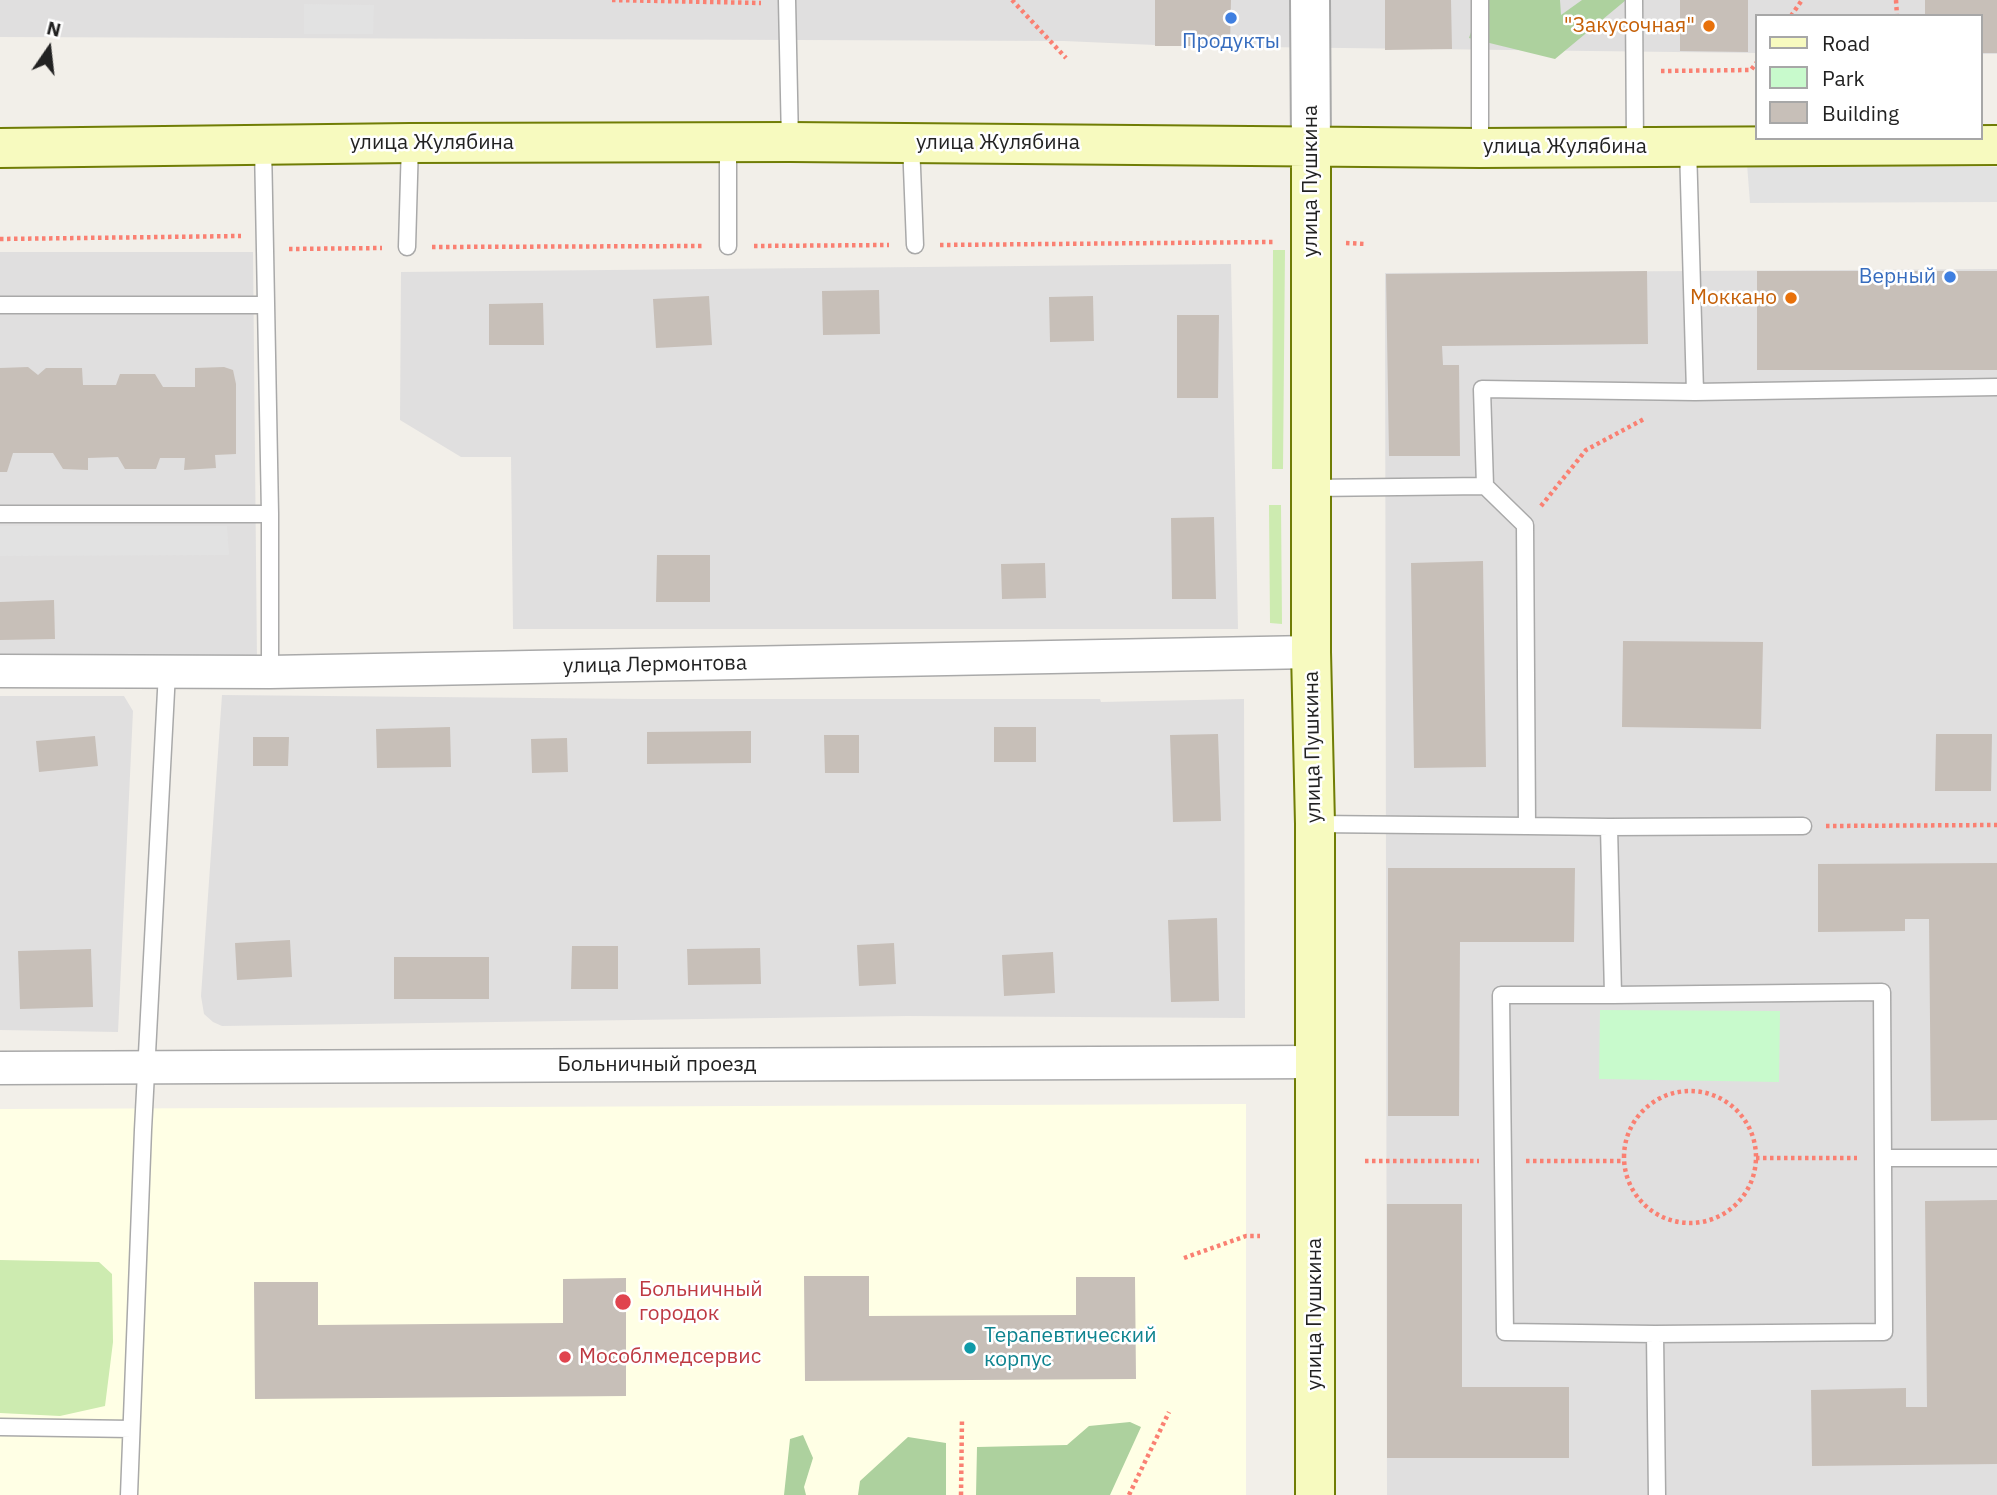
<!DOCTYPE html>
<html>
<head>
<meta charset="utf-8">
<style>
	body { margin:0 }
	#map { position:relative; width:1997px; height:1495px; overflow:hidden; background:#f2efe9; font-family:"IBM Plex Sans",sans-serif }
	canvas { display:block }
	.legend { position:absolute; left:1755px; top:14px; width:228px; height:126px; box-sizing:border-box; background:#fff; border:2px solid #a7a7a7; margin:0; padding:9px 12px; list-style:none; font-size:21px; color:#222 }
	.legend li { display:flex; align-items:center; gap:14px; height:35px }
	.legend b { width:35px; border:2px solid #a7a7a7 }
	.north { position:absolute; left:14px; top:14px; width:70px; height:70px; -webkit-text-stroke:5px #fff; paint-order:stroke; rotate:14deg; font-size:19px; font-weight:700; line-height:28px; text-align:center; color:#222 }
	.north::after { content:''; display:block; margin:auto; width:24px; height:32px; background:#222; clip-path:polygon(50% 0,100% 100%,50% 72%,0 100%) }
</style>
</head>
<body>
<div id="map">
<canvas width="1997" height="1495"></canvas>
<ul class="legend">
<li><b style="height:9px;background:#f7fabf"></b>Road</li>
<li><b style="height:19px;background:#c8facc"></b>Park</li>
<li><b style="height:19px;background:#c7bfb8"></b>Building</li>
</ul>
<div class="north">N</div>
</div>
<script>
const ctx = document.querySelector('canvas').getContext('2d');
ctx.lineJoin = 'round';
function paint(path, color) { ctx.fillStyle = color; ctx.fill(path, 'evenodd'); }
function trace(path, color, width, dash) { ctx.strokeStyle = color; ctx.lineWidth = width; ctx.lineCap = dash ? 'butt' : 'round'; ctx.setLineDash(dash || []); ctx.stroke(path); }
function write(font, color, halo, rows, align = 'center') {
  ctx.font = font + ' "IBM Plex Sans",sans-serif'; ctx.lineWidth = 5; ctx.setLineDash([]); ctx.textBaseline = 'middle'; ctx.strokeStyle = halo; ctx.fillStyle = color; for (const [text, x, y, turn = 0] of rows) {
    ctx.save(); ctx.translate(x, y); ctx.rotate((+turn || 0) * Math.PI / 180); ctx.textAlign = isNaN(turn) ? turn : align; if (halo) ctx.strokeText(text, 0, 0); ctx.fillText(text, 0, 0); ctx.restore();
  }
}
paint(new Path2D(`
	M0,0H1997V54H1981V16H1757V53L1178,46L1064,41L0,37Z
	M0,252H253L257,661L0,658Z
	M1231,264L1238,629H513L511,457H461L400,420L401,272Z
	M1997,269V1495H1387L1385,273Z
	M222,695L643,699H1100L1101,702L1244,699L1245,1018L907,1016L222,1026L213,1022L204,1014L201,996Z
	M0,696H124L133,711L118,1032L0,1030Z`), '#e0dfdf');
paint(new Path2D(`
	M1246,1104V1495H0V1109Z`), '#ffffe5');
paint(new Path2D(`
	M1273,250H1285L1283,469H1272Z
	M1269,505H1281L1282,624L1270,623Z
	M0,1260L99,1262L112,1274L113,1342L105,1406L60,1416L0,1413Z`), '#cdebb0');
paint(new Path2D(`
	M1479,0H1560L1561,15L1582,0H1626L1555,59L1469,38L1480,6Z
	M1130,1422L1141,1427L1110,1495H976L977,1447L1067,1445L1089,1426Z
	M803,1435L813,1458L804,1487L806,1495H784L790,1439Z
	M908,1437L946,1443V1495H858L860,1481Z`), '#add19e');
paint(new Path2D(`
	M1600,1010L1780,1011L1779,1082L1599,1079Z`), '#c8facc');
paint(new Path2D(`
	M304,4L374,5L373,34H304Z
	M1747,164L1997,167V202L1750,203Z
	M0,526H227L229,555L0,556Z`), '#e2e2e2');
paint(new Path2D(`
	M1155,0H1231L1230,46H1155Z
	M1385,0H1451L1452,49L1385,50Z
	M1680,0H1748V52L1680,51Z
	M1925,0H1997V53H1981V16H1925Z
	M1647,271L1648,344L1442,346L1443,365H1459L1460,456H1389L1386,274Z
	M1757,271H1997V370H1757Z
	M879,290L880,334L823,335L822,291Z
	M709,296L712,345L656,348L653,299Z
	M1093,296L1094,341L1050,342L1049,297Z
	M543,303L544,345H489V304Z
	M1177,315H1219L1218,398H1177Z
	M28,367L38,375L46,368H82L83,385H116L120,374H155L163,387H195V368L224,367L233,370L236,384V454L215,455L216,468L184,470L185,458H160L156,469H125L118,457L88,458V470L63,469L53,453H13L7,472H0V368Z
	M1214,517L1216,599H1172L1171,518Z
	M657,555H710V602H656Z
	M1483,561L1486,767L1414,768L1411,563Z
	M1045,563L1046,598L1002,599L1001,564Z
	M54,600L55,639L0,640V602Z
	M1623,641L1763,642L1761,729L1622,727Z
	M450,727L451,767L377,768L376,729Z
	M994,727H1036V762H994Z
	M751,731V763L647,764V732Z
	M1218,734L1221,821L1173,822L1170,735Z
	M1936,734H1992L1991,791H1935Z
	M824,735H859V773H825Z
	M95,736L98,766L39,772L36,741Z
	M253,737H289L288,766H253Z
	M567,738L568,772L532,773L531,739Z
	M1997,863V1120L1931,1121L1929,919H1905V931L1818,932V864Z
	M1388,868H1575L1574,942H1460L1459,1116H1388Z
	M1217,918L1219,1001L1171,1002L1168,920Z
	M290,940L292,977L237,980L235,943Z
	M894,943L896,984L859,986L857,945Z
	M572,946H618V989H571Z
	M760,948L761,984L688,985L687,949Z
	M91,949L93,1007L20,1009L18,951Z
	M1053,952L1055,993L1004,996L1002,955Z
	M394,957H489V999H394Z
	M1997,1200V1464L1812,1466L1811,1390L1906,1388V1407H1927L1925,1201Z
	M1387,1204H1462V1387H1569V1458H1387Z
	M804,1276H869V1316L1076,1315V1277H1135L1136,1379L805,1381Z
	M626,1278V1396L255,1399L254,1282H318V1325L563,1323V1279Z`), '#c7bfb8');
const service = new Path2D(`
	M787,0L790,142
	M1480,0V148
	M1634,0L1635,147
	M911,142L915,245
	M728,143V246
	M407,247L410,143
	M0,305H265
	M1695,392L1997,387
	M1312,488L1485,486L1482,389L1695,392L1688,147
	M0,514H270L263,145
	M270,672V514
	M1315,824L1527,826L1525,525L1485,486
	M1527,826L1609,827L1613,995H1501L1505,1332L1655,1334L1884,1332L1882,992L1613,995
	M1609,827L1803,826
	M1884,1158H1997
	M1655,1334L1657,1495
	M0,1427L131,1429
	M129,1495L143,1130L167,672`);
const minor = new Path2D(`
	M0,671L270,672L1311,652
	M0,1068L1314,1062`);
const tertiary = new Path2D(`
	M1310,0L1311,145`);
const secondary = new Path2D(`
	M1311,145V652L1315,824V1495
	M0,148L410,143L790,142L1480,148L1997,145`);
trace(service, '#a9a9a9', 19);
trace(minor, '#a9a9a9', 35);
trace(tertiary, '#a9a9a9', 42);
trace(secondary, '#707d05', 42);
trace(new Path2D(`
	M612,0L761,3
	M1012,0L1066,58
	M1896,0L1897,16
	M1791,16L1802,0
	M1661,71L1751,70L1757,62
	M0,239L241,236
	M1346,243L1366,244
	M940,245L1274,242
	M754,246L889,245
	M432,247L704,246
	M289,249L382,248
	M1541,506L1586,450L1644,419
	M1826,826L1997,825
	M1624 1157a66 66 0 1 1 132 0a66 66 0 1 1-132 0Z
	M1756,1158H1857
	M1365,1161H1479
	M1526,1161H1623
	M1184,1258L1246,1236H1260
	M961,1495L962,1418
	M1129,1495L1169,1412`), '#fa8072', 4.5, [3.5, 3.5]);
trace(service, '#fff', 16);
trace(minor, '#fff', 32);
trace(tertiary, '#fff', 38);
trace(secondary, '#f7fabf', 38);
for (const [x, y, r, color] of [
	[1231,18,7,"#3f7fe0"],
	[1709,26,7,"#e8710a"],
	[1950,277,7,"#3f7fe0"],
	[1791,298,7,"#e8710a"],
	[623,1302,9,"#e0444e"],
	[970,1348,7,"#0f9aa8"],
	[565,1357,7,"#e0444e"]
]) { const dot = new Path2D(); dot.arc(x, y, r, 0, 2 * Math.PI); ctx.fillStyle = color; ctx.fill(dot); trace(dot, '#fff', 2.5); }
write('21px', '#c56008', '#fff', [
	["\"Закусочная\"",1695,26],
	["Моккано",1777,298]
], 'right');
write('21px', '#366cbe', '#fff', [
	["Продукты",1231,42],
	["Верный",1936,277,"right"]
]);
write('21px', '#222', '#fff', [
	["улица Жулябина",432,143],
	["улица Жулябина",998,143],
	["улица Жулябина",1565,147],
	["улица Пушкина",1311,181,-90],
	["улица Лермонтова",655,665,-1],
	["улица Пушкина",1313,747,-91],
	["Больничный проезд",657,1065],
	["улица Пушкина",1315,1314,-90]
]);
write('21px', '#be3a42', '#fff', [
	["Больничный",639,1290],
	["городок",639,1314],
	["Мособлмедсервис",579,1357]
], 'left');
write('21px', '#0d838f', '#fff', [
	["Терапевтический",984,1336],
	["корпус",984,1360]
], 'left');
</script>
</body>
</html>
